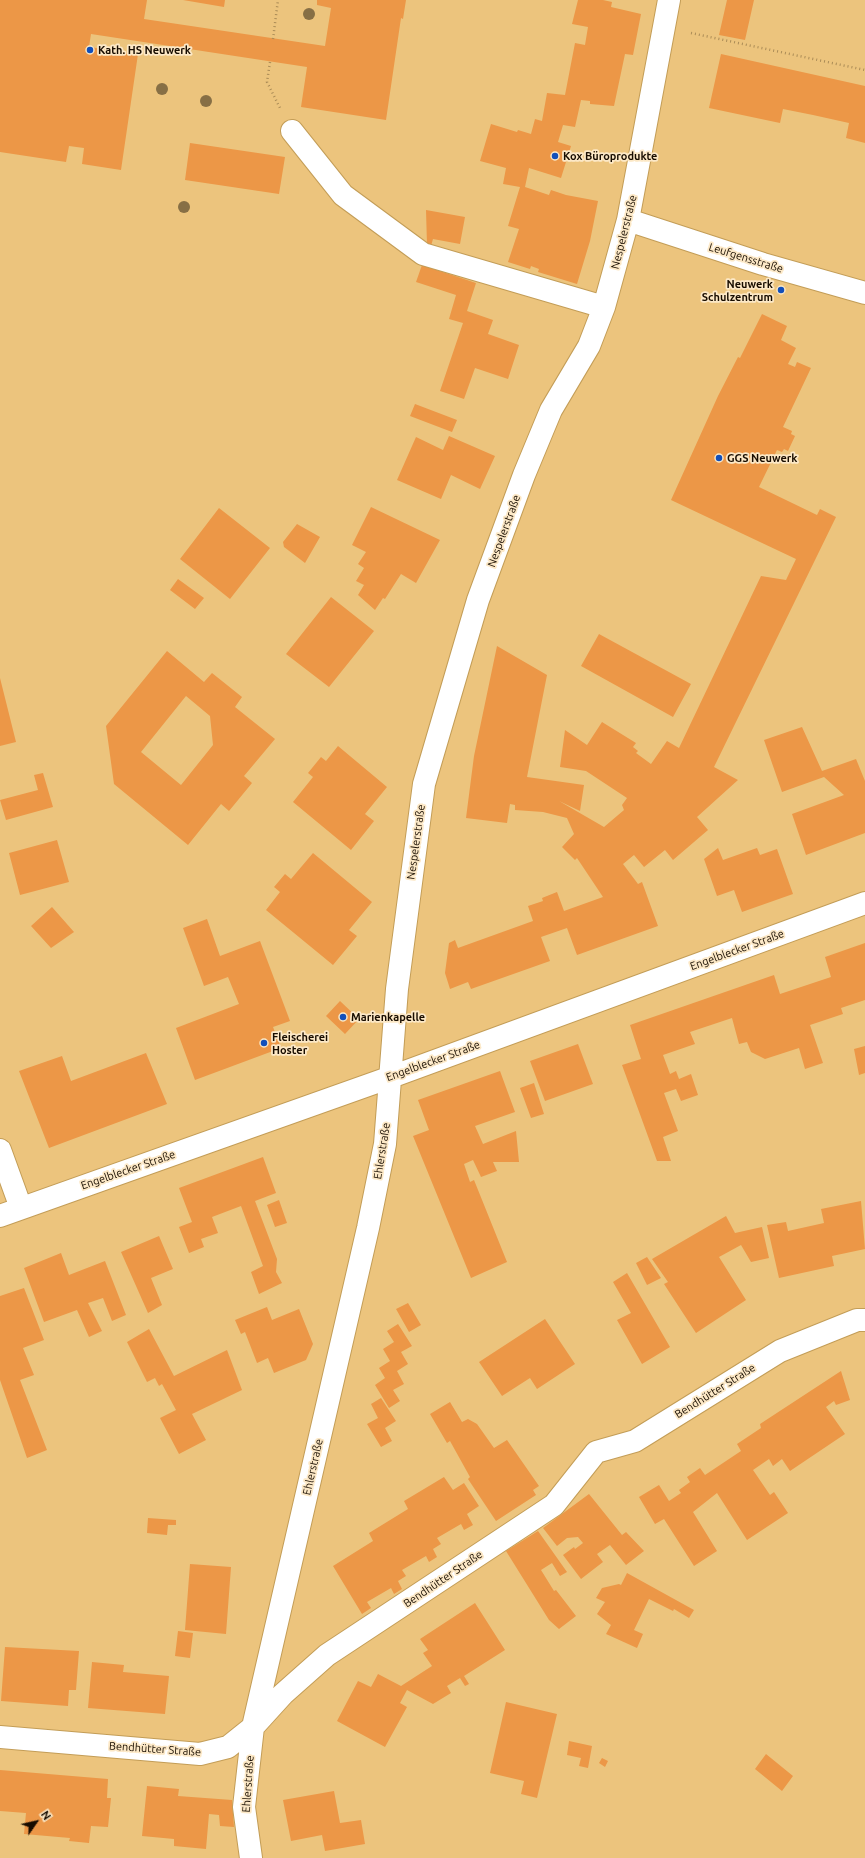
<!DOCTYPE html>
<html>
<head>
<meta charset="utf-8">
<style>
	body { margin:0 }
	#map { position:relative; width:865px; height:1858px; overflow:hidden; background:#ecc47d; font-family:Ubuntu,sans-serif }
	canvas { display:block }
	.north { position:absolute; left:16px; top:1802px; width:40px; height:40px; -webkit-text-stroke:3px #fce8c6; paint-order:stroke; rotate:56deg; font-size:11px; font-weight:700; line-height:16px; text-align:center; color:#180d00 }
	.north::after { content:''; display:block; margin:auto; width:14px; height:18px; background:#180d00; clip-path:polygon(50% 0,100% 100%,50% 72%,0 100%) }
</style>
</head>
<body>
<div id="map">
<canvas width="865" height="1858"></canvas>
<div class="north">N</div>
</div>
<script>
const ctx = document.querySelector('canvas').getContext('2d');
ctx.lineJoin = 'round';
function paint(path, color) { ctx.fillStyle = color; ctx.fill(path, 'evenodd'); }
function trace(path, color, width, dash) { ctx.strokeStyle = color; ctx.lineWidth = width; ctx.lineCap = dash ? 'butt' : 'round'; ctx.setLineDash(dash || []); ctx.stroke(path); }
function write(font, color, halo, rows, align = 'center') {
  ctx.font = font + ' Ubuntu,sans-serif'; ctx.lineWidth = 3.5; ctx.setLineDash([]); ctx.textBaseline = 'middle'; ctx.strokeStyle = halo; ctx.fillStyle = color; for (const [text, x, y, turn = 0] of rows) {
    ctx.save(); ctx.translate(x, y); ctx.rotate((+turn || 0) * Math.PI / 180); ctx.textAlign = isNaN(turn) ? turn : align; if (halo) ctx.strokeText(text, 0, 0); ctx.fillText(text, 0, 0); ctx.restore();
  }
}
paint(new Path2D(`
	M0,0H147L144,19L325,46L331,8L317,5V0H406L403,19L401,18L386,120L301,107L307,67L91,34L89,47L138,54L121,170L82,164L84,148L69,146L66,162L0,152Z
	M183,0H225L224,7Z
	M578,0H603L612,2L611,7L641,14L633,55L625,54L614,106L590,104V101L581,100L575,127L563,125L558,142L571,146L561,178L529,168L525,187L549,195L551,190L566,195L598,201L590,241L577,284L538,272L539,269L531,266L530,269L508,262L519,229L508,226L520,187L503,184L506,168L480,161L491,124L517,132L518,130L531,134L535,119L542,121L547,93L565,95L575,43L585,45L588,27L572,24Z
	M727,0H754L745,40L719,35Z
	M721,54L865,86V143L846,138L849,123L813,115L783,109L780,123L709,108Z
	M190,143L285,157L279,194L185,180Z
	M426,210L465,217L460,244L433,239L431,246L427,245Z
	M422,265L476,283L467,311L493,320L488,334L519,345L508,379L475,368L464,399L440,391L463,323L449,319L456,295L416,282Z
	M762,314L787,326L781,340L796,348L788,364L795,367L797,362L811,368L783,427L792,431L791,434L795,436L788,451L784,449L782,452L777,450L759,487L817,515L820,509L836,517L714,767L738,780L697,817L708,830L673,860L665,850L644,867L634,855L623,864L638,884L642,882L658,926L577,955L567,928L541,937L550,961L471,989L468,982L450,989L445,973L449,943L455,940L458,948L533,921L528,906L543,901L542,898L557,892L564,911L603,897L577,858L575,860L562,847L574,834L567,818L543,812L515,810V805L510,804L507,823L466,818L474,756L497,646L547,675L527,777L584,785L580,811L559,801L604,827L624,810L622,805L627,798L586,771L560,767L565,730L587,745L602,722L636,743L633,747L638,751L636,753L651,764L667,741L679,748L761,576L786,580L796,559L671,500L718,396L738,357L740,358Z
	M415,404L457,420L452,432L410,416Z
	M449,436L495,456L480,489L451,475L441,499L397,480L416,437L443,450Z
	M371,507L440,540L416,583L401,574L385,599L383,598L375,610L358,595L364,585L356,581L364,568L358,564L366,552L352,545Z
	M219,508L270,548L230,599L180,559Z
	M297,524L320,537L305,563L284,547L283,542Z
	M178,579L204,598L195,609L170,590Z
	M331,597L374,631L329,687L286,654Z
	M599,634L691,684L673,717L581,666Z
	M167,651L204,682L212,673L242,697L235,707L275,739L244,776L252,783L229,811L221,804L188,845L114,784L106,726ZM186,696L210,716L213,745L181,785L141,752Z
	M0,678L16,742L0,746Z
	M802,727L822,771L856,759L865,781V833L806,855L792,814L844,795L824,777L782,792L764,740Z
	M338,746L387,787L365,814L374,821L351,850L293,802L313,777L308,773L321,757L326,761Z
	M43,773L53,807L6,820L0,800L38,790L34,775Z
	M57,840L69,882L20,895L9,853Z
	M718,848L723,860L757,848L760,855L777,849L793,894L742,912L734,890L717,896L704,859Z
	M313,853L372,902L349,930L357,936L333,965L266,910L280,892L274,887L285,874L291,879Z
	M52,907L74,932L51,948L31,926Z
	M207,919L220,956L260,941L290,1021L273,1027L281,1048L195,1080L176,1028L239,1004L228,977L204,986L183,928Z
	M865,943V1000L841,1008L843,1014L810,1025L823,1063L805,1069L799,1048L765,1059L751,1052L747,1042L739,1044L732,1018L690,1032L695,1044L663,1055L670,1074L676,1071L679,1079L691,1074L698,1095L681,1101L676,1089L664,1093L678,1131L663,1137L671,1161H657L622,1065L641,1059L630,1025L774,975L780,994L831,977L825,957Z
	M340,1001L359,1019L345,1034L326,1016Z
	M578,1044L593,1084L545,1101L530,1061Z
	M865,1046V1073L859,1075L854,1049Z
	M146,1053L167,1104L49,1148L19,1071L62,1056L71,1081Z
	M500,1071L515,1112L475,1126L483,1144L516,1131L519,1162H493L497,1171L481,1177L473,1160L464,1164L470,1182L474,1180L507,1262L471,1278L413,1136L429,1130L418,1100Z
	M534,1083L544,1114L531,1118L520,1088Z
	M263,1157L276,1193L255,1201L277,1259L276,1272L282,1283L259,1294L251,1272L263,1266L241,1206L212,1217L218,1233L201,1239L204,1247L189,1253L179,1227L192,1222L179,1188Z
	M279,1200L287,1223L275,1227L267,1205Z
	M861,1201L865,1249L832,1256L834,1266L779,1278L767,1225L786,1222L788,1231L824,1223L821,1209Z
	M726,1216L735,1233L762,1227L769,1258L751,1262L741,1245L719,1257L746,1300L696,1333L664,1284L668,1282L652,1259Z
	M159,1236L173,1269L151,1278L162,1305L148,1313L121,1252Z
	M61,1253L69,1275L105,1261L126,1315L112,1321L103,1298L88,1303L102,1331L89,1337L77,1310L44,1322L24,1268Z
	M647,1257L661,1278L647,1285L636,1263Z
	M627,1273L670,1347L642,1364L617,1320L631,1313L613,1282Z
	M24,1288L44,1340L23,1348L34,1375L20,1380L47,1450L27,1458L0,1380V1296Z
	M408,1303L421,1325L409,1332L396,1309Z
	M267,1307L272,1320L299,1309L313,1344L306,1360L274,1373L268,1358L257,1363L245,1332L241,1334L235,1320Z
	M545,1319L575,1364L537,1389L530,1378L502,1396L479,1362Z
	M398,1324L412,1346L401,1352L408,1364L397,1371L404,1384L393,1390L400,1401L389,1408L375,1385L385,1378L379,1368L390,1361L383,1349L394,1342L387,1331Z
	M149,1329L174,1376L227,1350L242,1390L192,1414L206,1440L179,1454L160,1418L176,1410L162,1384L159,1386L155,1378L147,1382L127,1342Z
	M841,1371L850,1400L836,1405L834,1401L826,1407L845,1434L790,1471L782,1459L773,1466L769,1459L753,1470L770,1495L774,1492L788,1513L747,1540L717,1493L693,1512L717,1551L694,1566L664,1519L655,1524L639,1497L659,1485L669,1501L681,1493L679,1490L690,1482L687,1477L700,1468L705,1475L741,1451L737,1444L761,1428L760,1424Z
	M381,1398L396,1421L385,1428L392,1441L381,1447L367,1424L378,1418L371,1404Z
	M450,1402L462,1422L468,1419L477,1424L494,1448L507,1440L539,1486L533,1490L536,1495L496,1521L468,1479L470,1477L450,1441L447,1443L430,1414Z
	M444,1477L453,1490L464,1483L479,1506L467,1514L473,1525L464,1530L461,1524L437,1538L441,1544L433,1549L437,1557L429,1562L426,1556L402,1570L406,1576L398,1581L402,1589L394,1594L391,1588L367,1602L371,1608L362,1614L333,1566L373,1541L369,1533L408,1509L404,1501Z
	M589,1494L622,1535L626,1532L644,1551L626,1565L610,1545L597,1554L603,1562L581,1579L563,1555L574,1547L575,1549L583,1543L578,1537L567,1538L557,1546L543,1528Z
	M148,1518L176,1520V1525H168L167,1535L147,1533Z
	M538,1531L567,1572L560,1576L552,1563L541,1570L554,1591L556,1590L576,1616L559,1629L549,1620L506,1551Z
	M190,1564L231,1567L226,1634L185,1630Z
	M627,1573L694,1610L689,1618L674,1609L673,1611L649,1599L634,1630L643,1634L637,1648L606,1634L611,1625L597,1614L605,1602L596,1598L602,1588L619,1584L621,1585Z
	M475,1603L505,1650L464,1676L469,1684L465,1686L460,1678L447,1686L451,1693L433,1704L407,1690L400,1703L407,1707L385,1747L337,1721L358,1681L371,1687L378,1674L401,1686L432,1666L423,1653L428,1650L420,1639Z
	M178,1631L193,1633L190,1658L175,1656Z
	M5,1647L79,1651L76,1690H69L68,1706L1,1701Z
	M92,1662L124,1665L123,1672L169,1676L165,1714L88,1708Z
	M506,1702L557,1714L537,1798L521,1794L524,1781L490,1773Z
	M569,1741L592,1746L588,1768L579,1766L581,1758L567,1755Z
	M766,1754L793,1776L782,1791L755,1769Z
	M602,1758L608,1761L605,1767L599,1763Z
	M0,1770L108,1779L107,1798H111L108,1827L91,1826L89,1843L69,1841L70,1838L24,1834L26,1813L0,1811Z
	M147,1786L179,1789L178,1796L232,1800L234,1827L220,1826L219,1815L209,1814L206,1849L174,1846V1839L142,1836Z
	M334,1791L340,1823L361,1820L365,1844L325,1851L322,1835L291,1841L283,1800Z`), '#ec9747');
const minor = new Path2D(`
	M292,131L343,195L423,254L604,307
	M628,220L763,264L865,293
	M0,1150L21,1208
	M0,1216L391,1077L865,903
	M0,1737L200,1754L228,1747L253,1727L283,1694L327,1655L554,1505L596,1452L635,1441L780,1351L857,1320H865
	M251,1858L244,1807L253,1727L368,1228L385,1144L397,989L424,784L478,600L524,475L551,410L589,346L604,307L628,220L669,0`);
trace(minor, '#c39d57', 24);
trace(new Path2D(`
	M691,33L865,70
	M273,39L278,0
	M270,62L267,82L280,108`), '#ab8c57', 2.5, [1, 3]);
trace(minor, '#fff', 22);
ctx.fillStyle = '#876f45';
for (const [x, y] of [
	[309,14],
	[162,89],
	[206,101],
	[184,207]
]) { ctx.beginPath(); ctx.arc(x, y, 6, 0, 2 * Math.PI); ctx.fill(); }
for (const [x, y, r, color] of [
	[90,50,4,"#124fba"],
	[555,156,4,"#124fba"],
	[781,290,4,"#124fba"],
	[719,458,4,"#124fba"],
	[343,1017,4,"#124fba"],
	[264,1043,4,"#124fba"]
]) { const dot = new Path2D(); dot.arc(x, y, r, 0, 2 * Math.PI); ctx.fillStyle = color; ctx.fill(dot); trace(dot, '#fce8c6', 1.5); }
write('bold 11px', '#180d00', '#fce8c6', [
	["Kath. HS Neuwerk",98,50],
	["Kox Büroprodukte",563,156],
	["Neuwerk",773,284,"right"],
	["Schulzentrum",773,297,"right"],
	["GGS Neuwerk",727,458],
	["Marienkapelle",351,1017],
	["Fleischerei",272,1037],
	["Hoster",272,1050]
], 'left');
write('11px', '#180d00', '#fce8c6', [
	["Nespelerstraße",624,232,-76],
	["Leufgensstraße",746,258,17],
	["Nespelerstraße",504,531,-70],
	["Nespelerstraße",416,842,-82],
	["Engelblecker Straße",737,950,-20],
	["Engelblecker Straße",433,1061,-20],
	["Ehlerstraße",382,1151,-81],
	["Engelblecker Straße",128,1170,-19],
	["Bendhütter Straße",715,1391,-32],
	["Ehlerstraße",313,1467,-77],
	["Bendhütter Straße",443,1579,-34],
	["Bendhütter Straße",155,1749,4],
	["Ehlerstraße",248,1784,-86]
]);
</script>
</body>
</html>
